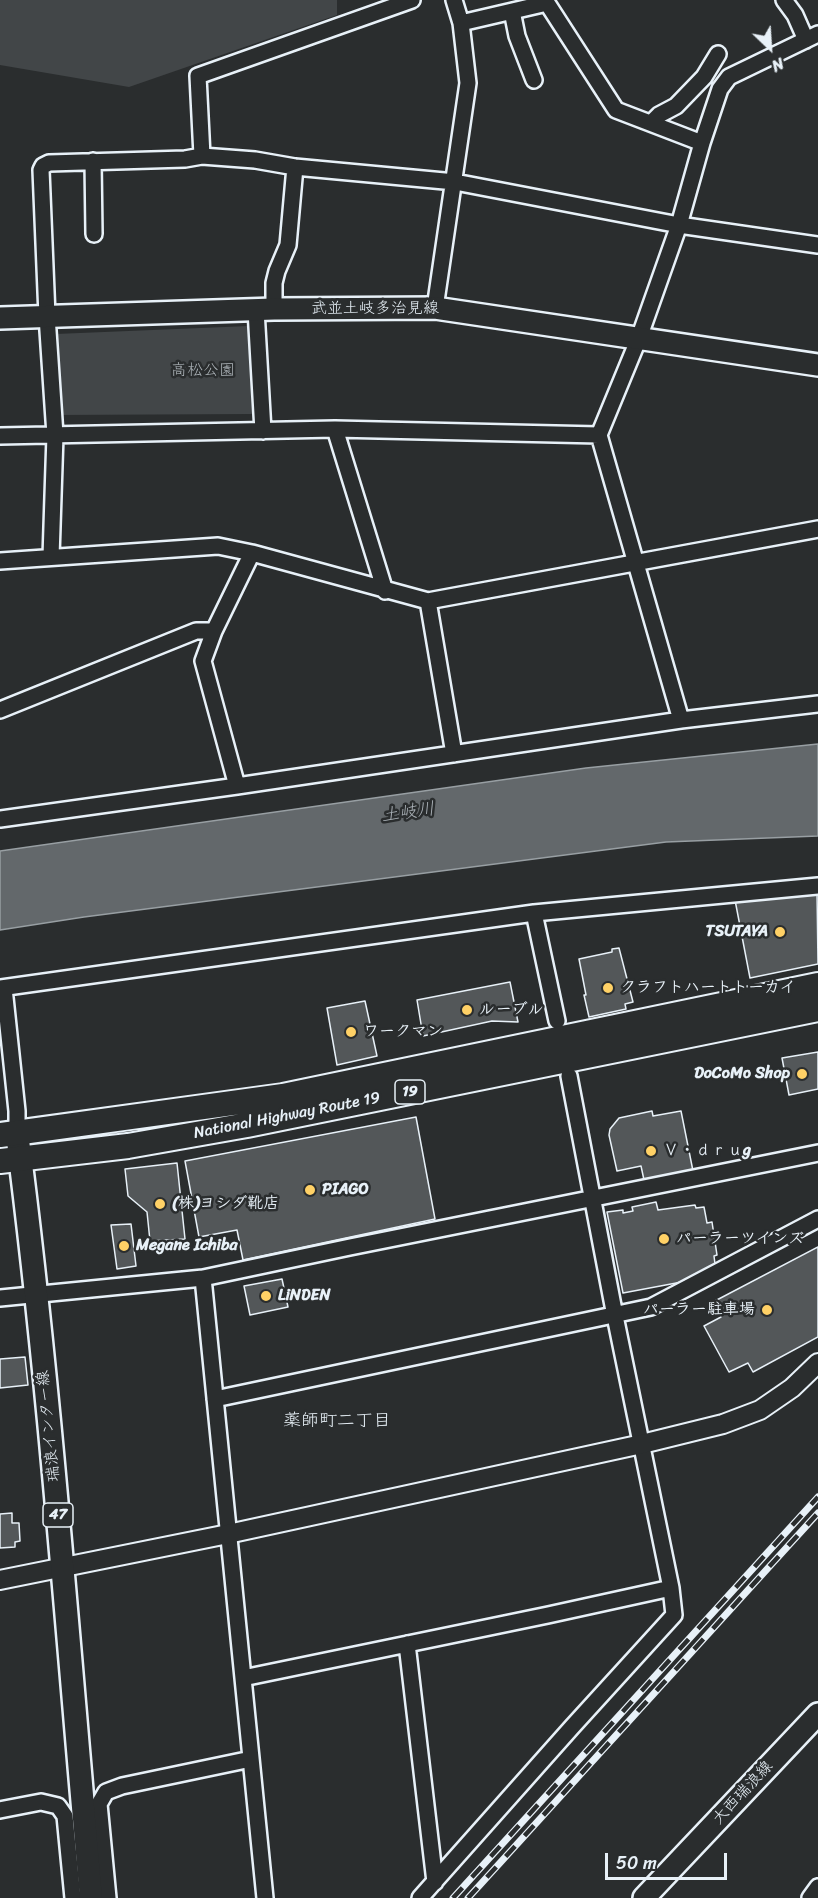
<!DOCTYPE html>
<html>
<head>
<meta charset="utf-8">
<style>
	body { margin:0 }
	#map { position:relative; width:818px; height:1898px; overflow:hidden; background:#2a2d2e; font-family:Sriracha,sans-serif }
	canvas { display:block }
	.north { position:absolute; left:740px; top:18px; width:60px; height:60px; -webkit-text-stroke:4px #2a2d2e; paint-order:stroke; rotate:155deg; font-size:16px; font-weight:700; line-height:24px; text-align:center; color:#e8f1f8 }
	.north::after { content:''; display:block; margin:auto; width:21px; height:27px; background:#e8f1f8; clip-path:polygon(50% 0,100% 100%,50% 72%,0 100%) }
	.scale { position:absolute; left:605px; top:1853px; width:122px; height:27px; box-sizing:border-box; border:3px solid #e8f1f8; border-top:0; padding-left:8px; font-size:18px; line-height:21px; white-space:nowrap; color:#e8f1f8; -webkit-text-stroke:4px #2a2d2e; paint-order:stroke }
</style>
</head>
<body>
<div id="map">
<canvas width="818" height="1898"></canvas>
<div class="north">N</div>
<div class="scale">50 m</div>
</div>
<script>
const ctx = document.querySelector('canvas').getContext('2d');
ctx.lineJoin = 'round';
function paint(path, color) { ctx.fillStyle = color; ctx.fill(path, 'evenodd'); }
function trace(path, color, width, dash) { ctx.strokeStyle = color; ctx.lineWidth = width; ctx.lineCap = dash ? 'butt' : 'round'; ctx.setLineDash(dash || []); ctx.stroke(path); }
function write(font, color, halo, rows, align = 'center') {
  ctx.font = font + ' Sriracha,"Klee One",sans-serif'; ctx.lineWidth = 5; ctx.setLineDash([]); ctx.textBaseline = 'middle'; ctx.strokeStyle = halo; ctx.fillStyle = color; for (const [text, x, y, turn = 0] of rows) {
    ctx.save(); ctx.translate(x, y); ctx.rotate((+turn || 0) * Math.PI / 180); ctx.textAlign = isNaN(turn) ? turn : align; if (halo) ctx.strokeText(text, 0, 0); ctx.fillText(text, 0, 0); ctx.restore();
  }
}
paint(new Path2D(`
	M0,0H337V15L129,87L0,65Z
	M249,326L252,414L54,415L56,334Z`), '#424648');
const water = new Path2D(`
	M818,744V836L666,842L84,917L0,930V851L586,768Z`);
paint(water, '#63686b');
trace(water, '#989fa3', 1.5);
const building = new Path2D(`
	M817,891L818,964L750,978L735,900Z
	M619,948L633,1002L625,1004L626,1009L589,1017L584,995H586L579,959L612,952V949Z
	M510,982L518,1022L492,1021L423,1036L417,1000Z
	M365,1001L377,1056L337,1065L327,1008Z
	M818,1052V1089L789,1095L782,1058Z
	M652,1111L653,1116L681,1111L693,1171L644,1180L641,1166L617,1171L609,1135L610,1129L619,1118Z
	M416,1117L435,1219L243,1260L237,1230L199,1237L185,1161Z
	M177,1163L185,1239L150,1241L147,1212L128,1196L125,1169Z
	M656,1202L658,1210L695,1205L696,1208L704,1207L707,1223L712,1222L717,1255L714,1256L715,1264L687,1281L623,1293L607,1212L623,1210V1213L633,1211L632,1207Z
	M131,1224L136,1266L117,1269L111,1225Z
	M818,1247V1337L753,1372L748,1363L729,1372L704,1326L721,1317L713,1302Z
	M282,1279L288,1307L250,1315L244,1286Z
	M25,1357L28,1385L0,1388V1359Z
	M12,1513V1523H19L20,1541L15,1542V1547L0,1548V1514Z`);
paint(building, '#535759');
trace(building, '#e8f1f8', 1.5);
const minor = new Path2D(`
	M784,0L795,15L806,40
	M512,11L517,36L534,80
	M461,23L547,3L616,110L702,143
	M651,123L659,115L676,106L704,77L718,54
	M202,156L198,76L412,0
	M93,161L94,234
	M435,308L468,83L461,23L454,0
	M274,309V283L277,271L288,245L295,167
	M256,310L263,431
	M335,429L385,591
	M0,436L335,429L599,435
	M51,557L55,435L47,316L41,170L43,166L49,163L185,159L202,156L255,160L295,167L455,182L679,225L818,245
	M0,561L218,546L252,553L428,601L818,529
	M428,601L454,754
	M0,710L196,631H214
	M681,720L599,435L639,338L679,225L702,143L720,89L729,77L818,34
	M237,786L203,661L214,631L252,553
	M0,819L237,786L681,720L818,704
	M534,913L557,1021
	M0,988L534,913L818,886
	M4,988L17,1111V1133
	M203,1278L265,1898
	M0,1298L203,1278L350,1247L818,1153
	M215,1399L651,1307L818,1219
	M407,1644L435,1882
	M243,1678L548,1615L671,1588
	M0,1810L41,1802L58,1806L65,1816L73,1898
	M108,1898L99,1804L106,1792L122,1786L251,1759
	M420,1898L572,1727L674,1615L671,1588L615,1316L569,1076
	M810,1898L818,1887`);
const tertiary = new Path2D(`
	M0,1580L228,1534L642,1444L723,1424L760,1410L792,1388L818,1363`);
const secondary = new Path2D(`
	M0,318L274,309L435,308L818,365
	M644,1898L818,1714`);
const primary = new Path2D(`
	M17,1133C50,1387 68,1643 91,1898`);
const trunk = new Path2D(`
	M0,1135L283,1096L818,985
	M0,1161L128,1146L247,1125L818,1009`);
trace(minor, '#e8f1f8', 20);
trace(tertiary, '#e8f1f8', 22);
trace(secondary, '#e8f1f8', 26);
trace(primary, '#e8f1f8', 27);
trace(trunk, '#e8f1f8', 28);
trace(minor, '#2a2d2e', 15);
trace(tertiary, '#2a2d2e', 18);
trace(secondary, '#2a2d2e', 21);
trace(primary, '#2a2d2e', 22);
trace(trunk, '#2a2d2e', 24);
const rail = new Path2D(`
	M453,1898L818,1497
	M468,1898L818,1513`);
trace(rail, '#e8f1f8', 7);
trace(rail, '#2a2d2e', 4.5, [14]);
for (const [x, y, r, color] of [
	[780,932,6,"#ffd166"],
	[608,988,6,"#ffd166"],
	[467,1010,6,"#ffd166"],
	[351,1032,6,"#ffd166"],
	[802,1074,6,"#ffd166"],
	[651,1151,6,"#ffd166"],
	[310,1190,6,"#ffd166"],
	[160,1204,6,"#ffd166"],
	[664,1239,6,"#ffd166"],
	[124,1246,6,"#ffd166"],
	[266,1296,6,"#ffd166"],
	[767,1310,6,"#ffd166"]
]) { const dot = new Path2D(); dot.arc(x, y, r, 0, 2 * Math.PI); ctx.fillStyle = color; ctx.fill(dot); trace(dot, '#2a2d2e', 2); }
for (const [x, y, w] of [
	[410,1092,30],
	[58,1515,30]
]) { const box = new Path2D(); box.roundRect(x - w / 2, y - 12, w, 24, 4.5); ctx.fillStyle = '#2a2d2e'; ctx.fill(box); trace(box, '#e8f1f8', 1.5); }
write('bold 15px', '#e8f1f8', null, [
	["19",410,1092],
	["47",58,1515]
]);
write('16px', '#e8f1f8', '#2a2d2e', [
	["武並土岐多治見線",375,309],
	["National Highway Route 19",287,1116,-11],
	["瑞浪インター線",49,1426,-96],
	["大西瑞浪線",743,1793,-47]
]);
write('16px', '#aeb5ba', '#2a2d2e', [
	["高松公園",203,371]
]);
write('bold 16px', '#e8f1f8', '#2a2d2e', [
	["TSUTAYA",768,932,"right"],
	["クラフトハートトーカイ",620,988],
	["ルーブル",479,1010],
	["ワークマン",363,1032],
	["DoCoMo Shop",790,1074,"right"],
	["Ｖ・ｄｒｕg",663,1151],
	["PIAGO",322,1190],
	["(株)ヨシダ靴店",172,1204],
	["パーラーツインズ",676,1239],
	["Megane Ichiba",136,1246],
	["LiNDEN",278,1296],
	["パーラー駐車場",755,1310,"right"]
], 'left');
write('italic 18px', '#acb3b9', '#2a2d2e', [
	["土岐川",408,813,-8]
]);
write('18px', '#e8f1f8', '#2a2d2e', [
	["薬師町二丁目",337,1421]
]);
</script>
</body>
</html>
